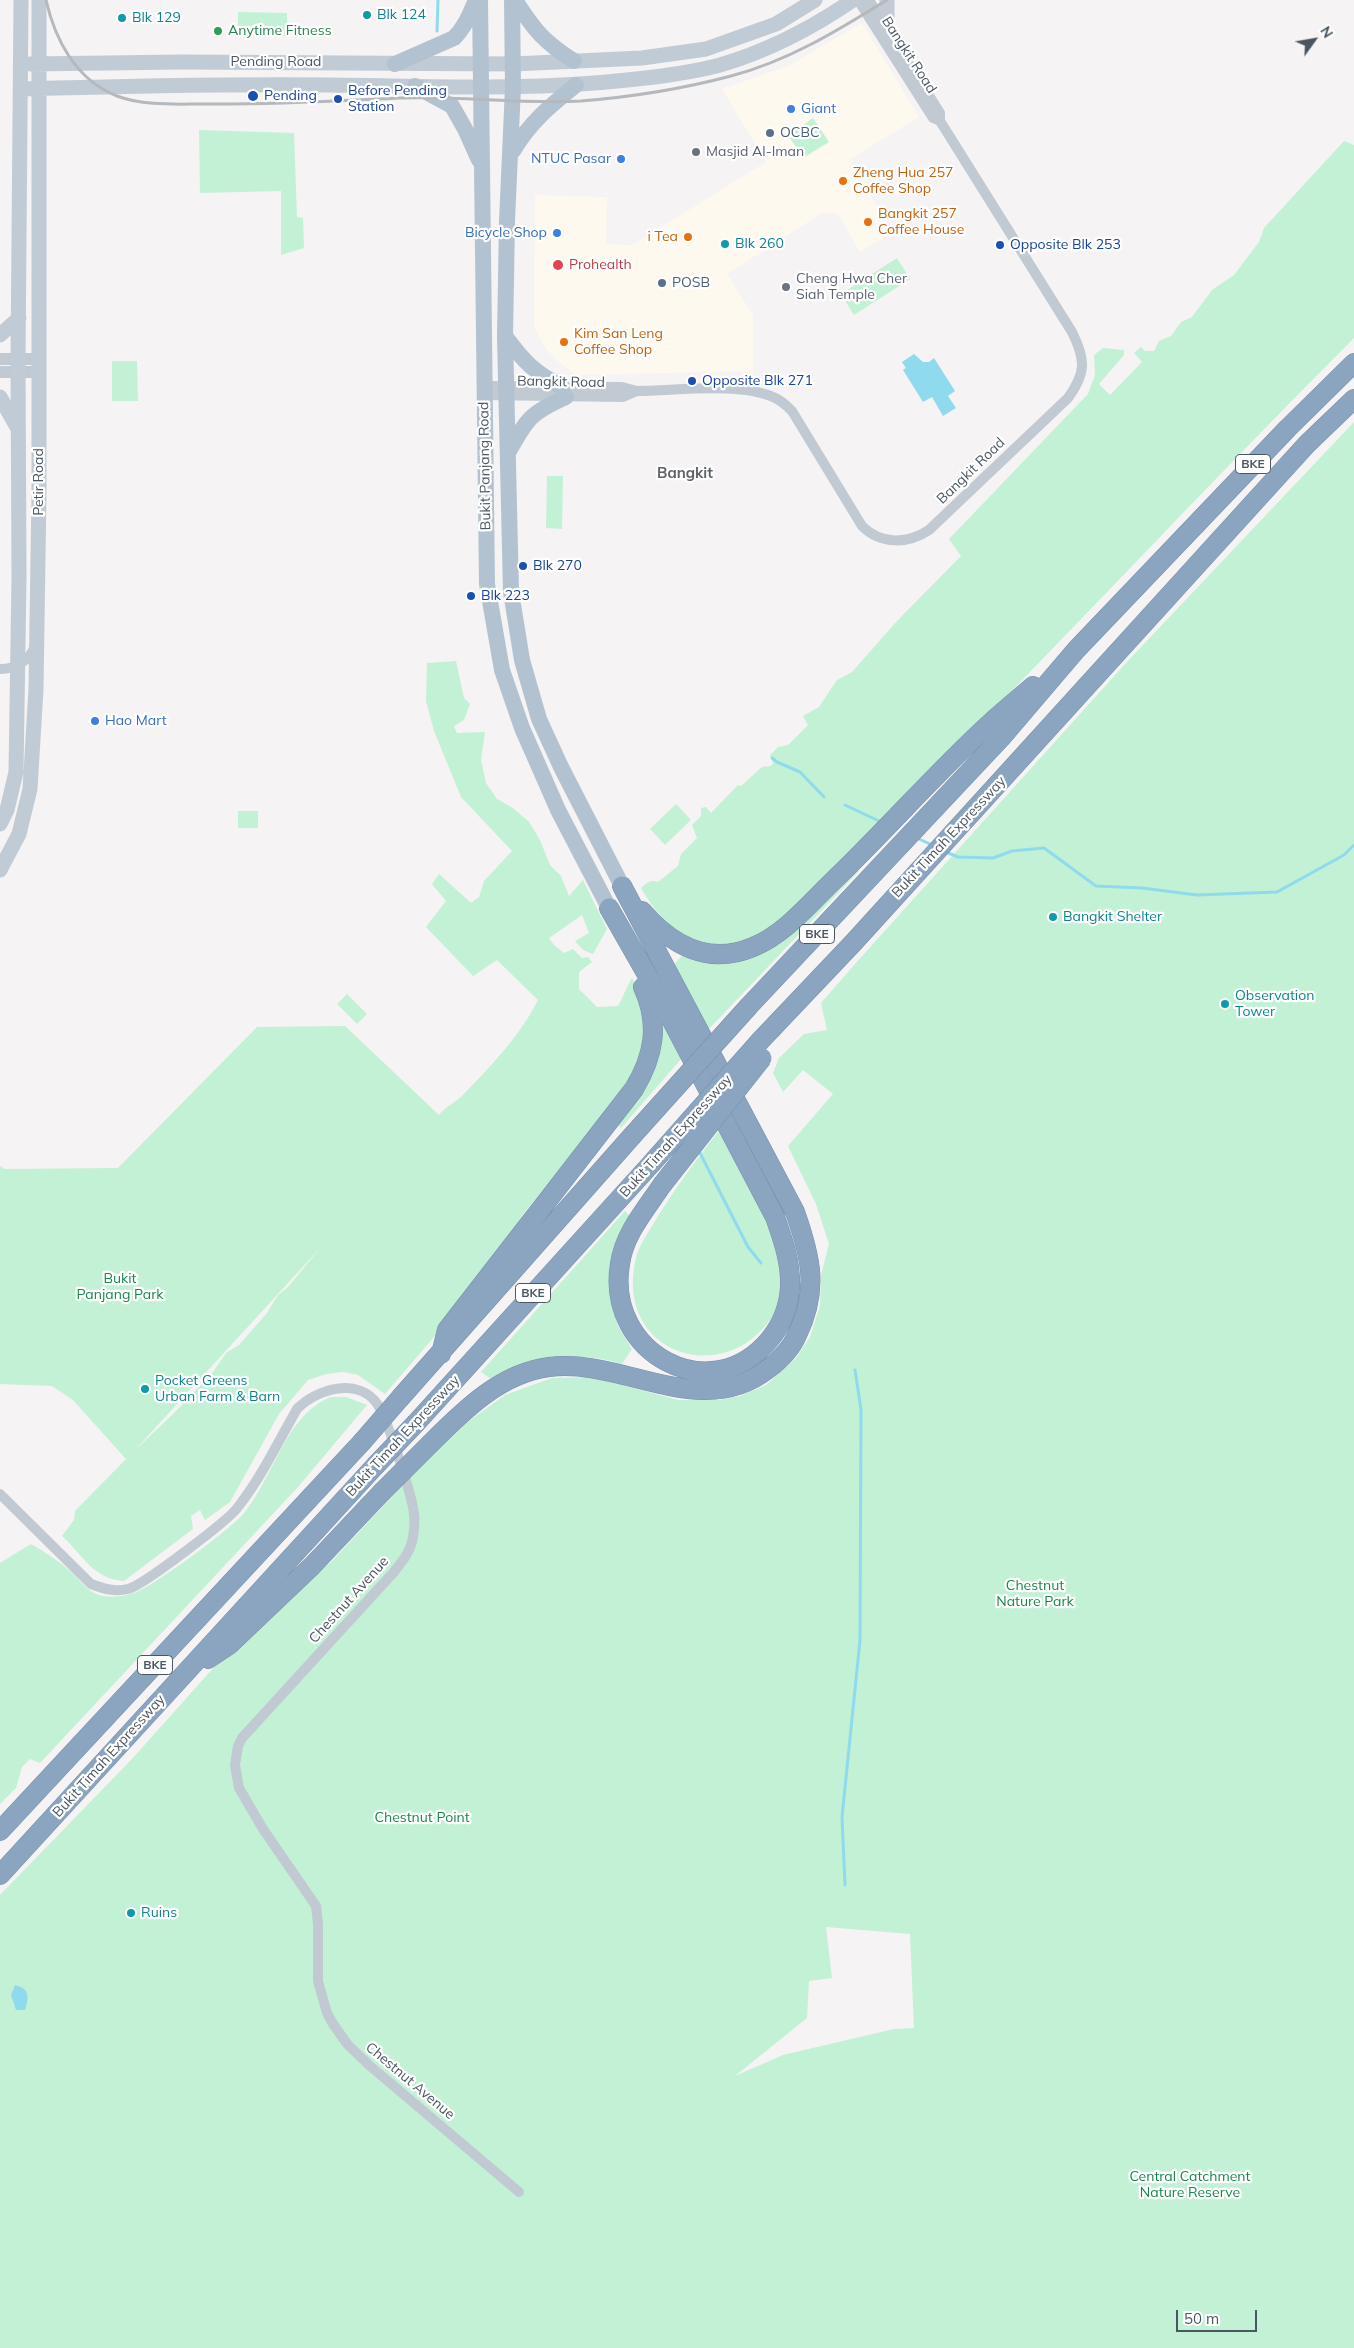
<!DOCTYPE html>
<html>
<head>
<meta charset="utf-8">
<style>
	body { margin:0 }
	#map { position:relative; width:1354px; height:2348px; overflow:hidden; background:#f5f3f3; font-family:Mulish,sans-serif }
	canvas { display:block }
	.north { position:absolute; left:1289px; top:15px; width:50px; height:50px; -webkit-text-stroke:4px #fff; paint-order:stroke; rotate:58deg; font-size:14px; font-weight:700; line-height:20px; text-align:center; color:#4a5661 }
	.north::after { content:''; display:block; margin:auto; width:18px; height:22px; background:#4a5661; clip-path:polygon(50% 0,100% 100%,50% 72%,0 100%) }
	.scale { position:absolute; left:1176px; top:2310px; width:81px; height:22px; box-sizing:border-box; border:2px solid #4a5661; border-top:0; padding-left:6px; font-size:15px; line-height:18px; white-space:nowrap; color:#4a5661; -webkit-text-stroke:4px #fff; paint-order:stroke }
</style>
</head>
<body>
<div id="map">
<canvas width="1354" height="2348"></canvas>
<div class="north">N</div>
<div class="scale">50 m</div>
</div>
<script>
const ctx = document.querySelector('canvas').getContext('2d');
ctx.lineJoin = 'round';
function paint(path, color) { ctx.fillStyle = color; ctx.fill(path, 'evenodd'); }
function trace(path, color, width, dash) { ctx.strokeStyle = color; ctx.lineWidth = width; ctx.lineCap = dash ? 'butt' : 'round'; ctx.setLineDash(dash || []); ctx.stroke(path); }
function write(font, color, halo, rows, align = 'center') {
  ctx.font = font + ' Mulish,sans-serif'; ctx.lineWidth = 4.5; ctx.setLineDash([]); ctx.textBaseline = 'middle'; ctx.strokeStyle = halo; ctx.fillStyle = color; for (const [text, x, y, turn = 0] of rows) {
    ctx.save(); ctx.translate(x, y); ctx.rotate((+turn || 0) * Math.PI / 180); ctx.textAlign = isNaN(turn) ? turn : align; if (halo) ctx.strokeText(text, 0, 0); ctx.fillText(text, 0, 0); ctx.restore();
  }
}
paint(new Path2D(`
	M862,23L919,117L849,160L893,232L860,252L838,214L822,213L727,274L753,315V371L576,375L554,358L543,344L534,327L535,195L607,197L606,244L632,245L766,162L722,89L788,66Z`), '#fdf9ef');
paint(new Path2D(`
	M238,12L287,13V36H238Z
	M813,118L829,142L803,158L788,135Z
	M199,130L294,133L297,217L303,218L304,248L281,255V191L200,193Z
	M1344,141L1354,145V338C1202,490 1056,648 904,801C865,839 786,932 736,944C693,954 660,922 641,888C646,883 651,879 658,882L678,866L681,854L697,838L692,825L701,816V808L706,807L711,813L738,785L741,786L762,767L771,766L773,763L770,755L778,747L788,745L808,725L803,716L819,707L837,680L852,672L897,621L961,556L949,539L1088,394L1095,375L1094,355L1103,348L1124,350V355L1099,384L1110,395L1142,362L1134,353L1141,347L1145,351H1154L1159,341L1171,336L1181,322L1192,317L1212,290L1234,275L1259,242L1264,228Z
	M897,258L910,279L854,315L841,294Z
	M112,361H137L138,401H112Z
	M1354,422V2348H0V1895L132,1759L274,1600L330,1563L427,1459L469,1421L505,1395L552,1378L593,1377L678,1400H719L740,1396L766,1385L795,1359L810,1337L820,1306L821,1275L829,1244L816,1204L788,1146L833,1094L803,1070L783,1092L773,1073L779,1058L804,1034L827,1030L821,1003L855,964L1125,664ZM826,1927L910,1934L914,2028L894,2029L783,2055L735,2076L807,2018L809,1981L832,1978Z
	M547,476H563L562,529L546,528Z
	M456,661L464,698L470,704L464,720L454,726L457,733L485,732L481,760L486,783L497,799L513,808L529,822L540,840L550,865L561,876L569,896L583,880L607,929L593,954L583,950L575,941L589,933L582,915L549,938L554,945L564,953L573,949L582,958L588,957L592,962L579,972V989L597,1007L618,1006C624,996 626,987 632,978L645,1002L648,1019L641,1066L521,1217L518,1225L452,1316L385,1394L358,1375L343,1372L326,1374L308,1380L279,1414L230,1502L205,1520L200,1510L191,1516L193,1529L124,1581C93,1579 83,1555 62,1536L74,1520L75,1511L126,1459L73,1400L52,1386L0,1384V1166L5,1169L118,1168L257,1027L345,1026L439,1115C446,1106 455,1103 463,1095C490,1067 520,1036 538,1000L497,960L473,976L426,927L446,901L432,884L439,874L471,903L479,897L484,881L512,851L461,797L434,731L426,701L427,663ZM321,1247L288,1287L278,1295L267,1313L239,1345L226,1353L213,1372L173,1414L134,1451Z
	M676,804L691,820L665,845L650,829Z
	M238,811H258V828H238Z
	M855,868L859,871L708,1030L673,966L684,953L727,960Z
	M347,994L367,1014L357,1024L337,1004Z
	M665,1025L682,1058L621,1128L617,1124L660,1029Z
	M721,1128C733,1152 746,1175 758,1199C763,1209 770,1219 774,1229C778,1240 778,1255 780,1267C781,1274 783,1282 783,1289C782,1299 777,1309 772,1317C723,1390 613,1353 636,1258C639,1245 648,1233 655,1221C675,1188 697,1159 721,1128Z
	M625,1211L631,1217L611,1300L618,1326L632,1349L622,1364C570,1348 542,1363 494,1381L481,1372Z
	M331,1397H346L367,1405L298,1487L40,1763L30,1759L22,1767L16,1788L0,1804V1563L31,1544C45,1552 59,1561 71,1572C79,1579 85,1588 94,1593C106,1599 122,1597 134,1593C154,1586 231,1529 244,1513C274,1477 286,1414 331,1397Z`), '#c3f1d5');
paint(new Path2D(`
	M914,354L923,362H929L934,358L955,391L948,396L956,408L943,416L932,397L923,402L903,370L906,368L902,362Z
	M15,1985C30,1988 29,1998 25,2010H16L11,1995Z`), '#90daee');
trace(new Path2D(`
	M437,31L438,0
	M772,758L777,762L800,772L824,797
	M845,805L881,822
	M917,838L934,846
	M946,852L958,857L993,858L1012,851L1044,848L1096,886L1142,888L1197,895L1277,892L1344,855L1354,845
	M700,1153L748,1247L761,1263
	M845,1885L842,1817L860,1640L861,1410L855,1370`), '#90daee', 3);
const motorway = new Path2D(`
	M609,908L658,994L775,1217C783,1240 791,1262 790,1287C789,1306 782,1324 770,1339C711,1411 605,1353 620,1264C624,1234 646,1209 662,1185
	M642,911C671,945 708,966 753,947C785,934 809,904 834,880C886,830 934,775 987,726C1002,712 1018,699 1033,686
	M749,1006L1001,738L1076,650L1288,428L1354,363
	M760,1041L854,942L1307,444L1354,399
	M441,1354L447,1330L634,1089C654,1056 660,1024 643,987
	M401,1397L632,1136
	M416,1423L651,1164
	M431,1443C464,1410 501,1373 549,1367C622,1357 701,1422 768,1369C780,1360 791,1349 797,1335C819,1290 811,1257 795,1212L622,886
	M208,1659L229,1645L312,1566L381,1493
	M0,1831L362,1442
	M0,1875L375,1466`);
trace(motorway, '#7690ad', 20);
trace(new Path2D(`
	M869,0L940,113V121
	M484,386L622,387L637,391C675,391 739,382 773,397C781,400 786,405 792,411L862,526C881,545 908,544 929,530L1068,398C1086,373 1086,360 1072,332L940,121L933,118L858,0
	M484,395L623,397L637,391
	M0,669C16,669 29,661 35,646
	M0,1494L91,1584C104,1589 115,1592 128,1589C142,1586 229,1520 238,1507C261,1478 278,1442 297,1409C316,1389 359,1376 378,1405C388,1421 412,1495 414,1514C415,1521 414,1530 413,1537C411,1551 402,1562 393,1573L242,1738L238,1746L235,1765L239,1788L263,1829L316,1906L318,1924V1981L327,2013L333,2024L348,2045L369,2065L519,2192`), '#c1cad2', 10);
trace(new Path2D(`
	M0,359H40
	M0,372H39`), '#c1cad2', 12);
trace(new Path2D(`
	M887,30V0
	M30,64L181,62L513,64L642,58L706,49L776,24L815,0
	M21,89C125,86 229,84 333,85C431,86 529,91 627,80C658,77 690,73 720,65C768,51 812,28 853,0
	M0,335L19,318
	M0,397L17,427
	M0,824L7,810L16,772L19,577L18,359L21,0
	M0,870L19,834L30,789L36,689L39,492V0`), '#c1cbd6', 15);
trace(new Path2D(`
	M480,0L487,584L502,670L522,728L558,810L609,908
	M512,0L513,87L507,221L505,336L511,592L522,660L539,719L561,767L622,886
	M515,0C534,30 544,42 574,61
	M395,64L454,38C465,27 470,14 476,0
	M415,86L452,106L465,129L479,160
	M513,151C530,122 550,106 576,85
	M505,336C524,362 534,372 562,387
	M508,453C527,419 530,413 566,397`), '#b3c2d1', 16);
trace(motorway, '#8ba5c1', 19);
trace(new Path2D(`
	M46,0C55,40 76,80 117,96C143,106 175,104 203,104C269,105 335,101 401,98C461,96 521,104 581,101C631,97 682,89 731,76C788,61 837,31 887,0`), '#b5b8bd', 3);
const motorwayBridge = new Path2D(`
	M632,1136L749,1006
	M651,1164L760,1041
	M662,1185L762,1058
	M362,1442L401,1397
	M375,1466L416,1423
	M381,1493L431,1443`);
trace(motorwayBridge, '#7690ad', 20, []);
trace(motorwayBridge, '#8ba5c1', 19);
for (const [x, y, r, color] of [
	[367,15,5,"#0f9aa8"],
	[122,18,5,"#0f9aa8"],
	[218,31,5,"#2e9e5b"],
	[253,96,6,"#1a4fb4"],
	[338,99,5,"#1a4fb4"],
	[791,109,5,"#3f7fe0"],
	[770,133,5,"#5c6f8a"],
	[696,152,5,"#6b7280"],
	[621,159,5,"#3f7fe0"],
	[843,181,5,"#e8710a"],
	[868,222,5,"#e8710a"],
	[557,233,5,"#3f7fe0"],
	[688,237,5,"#e8710a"],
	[725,244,5,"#0f9aa8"],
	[1000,245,5,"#1a4fb4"],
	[558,265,6,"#e0444e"],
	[662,283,5,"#5c6f8a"],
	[786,287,5,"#6b7280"],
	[564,342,5,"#e8710a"],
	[692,381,5,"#1a4fb4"],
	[523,566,5,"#1a4fb4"],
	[471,596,5,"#1a4fb4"],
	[95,721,5,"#3f7fe0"],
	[1053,917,5,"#0f9aa8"],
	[1225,1004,5,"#0f9aa8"],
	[145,1389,5,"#0f9aa8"],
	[131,1913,5,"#0f9aa8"]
]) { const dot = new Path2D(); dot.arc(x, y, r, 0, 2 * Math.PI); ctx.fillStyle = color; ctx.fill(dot); trace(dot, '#fff', 2); }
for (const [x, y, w] of [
	[1253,464,35],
	[817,934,35],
	[533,1293,35],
	[155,1665,35]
]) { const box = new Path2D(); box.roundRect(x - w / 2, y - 9.5, w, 19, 4); ctx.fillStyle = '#fff'; ctx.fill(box); trace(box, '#4a5661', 1); }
write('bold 12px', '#4a5661', null, [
	["BKE",1253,464],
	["BKE",817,934],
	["BKE",533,1293],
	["BKE",155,1665]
]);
write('14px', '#0d838f', '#fff', [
	["Blk 124",377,15],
	["Blk 129",132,18],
	["Blk 260",735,244],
	["Bangkit Shelter",1063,917],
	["Observation",1235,996],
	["Tower",1235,1012],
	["Pocket Greens",155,1381],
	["Urban Farm & Barn",155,1397],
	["Ruins",141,1913]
], 'left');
write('14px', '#27864d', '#fff', [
	["Anytime Fitness",228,31]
], 'left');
write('14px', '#4a5661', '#fff', [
	["Bangkit Road",909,55,57],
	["Pending Road",276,62],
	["Bangkit Road",561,382,1],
	["Bukit Panjang Road",485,466,-91],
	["Bangkit Road",971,471,-44],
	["Petir Road",39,482,-90],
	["Bukit Timah Expressway",949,837,-47],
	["Bukit Timah Expressway",676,1136,-48],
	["Bukit Timah Expressway",403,1436,-47],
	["Chestnut Avenue",349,1600,-48],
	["Bukit Timah Expressway",109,1756,-48],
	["Chestnut Avenue",410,2081,40]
]);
write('14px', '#164399', '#fff', [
	["Before Pending",348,91],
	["Station",348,107],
	["Pending",264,96],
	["Opposite Blk 253",1010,245],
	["Opposite Blk 271",702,381],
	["Blk 270",533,566],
	["Blk 223",481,596]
], 'left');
write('14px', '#366cbe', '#fff', [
	["Giant",801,109],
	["NTUC Pasar",611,159,"right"],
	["Bicycle Shop",547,233,"right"],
	["Hao Mart",105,721]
], 'left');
write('14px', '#4e5e75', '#fff', [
	["OCBC",780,133],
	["POSB",672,283]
], 'left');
write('14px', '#5b616d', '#fff', [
	["Masjid Al-Iman",706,152],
	["Cheng Hwa Cher",796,279],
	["Siah Temple",796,295]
], 'left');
write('14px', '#c56008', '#fff', [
	["Zheng Hua 257",853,173],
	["Coffee Shop",853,189],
	["Bangkit 257",878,214],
	["Coffee House",878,230],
	["i Tea",678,237,"right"],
	["Kim San Leng",574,334],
	["Coffee Shop",574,350]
], 'left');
write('14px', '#be3a42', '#fff', [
	["Prohealth",569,265]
], 'left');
write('14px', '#17864f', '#fff', [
	["Bukit",120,1279],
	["Panjang Park",120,1295],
	["Chestnut",1035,1586],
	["Nature Park",1035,1602],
	["Chestnut Point",422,1818],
	["Central Catchment",1190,2177],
	["Nature Reserve",1190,2193]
]);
write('bold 15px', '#5f6368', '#fff', [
	["Bangkit",685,473]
]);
</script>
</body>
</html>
